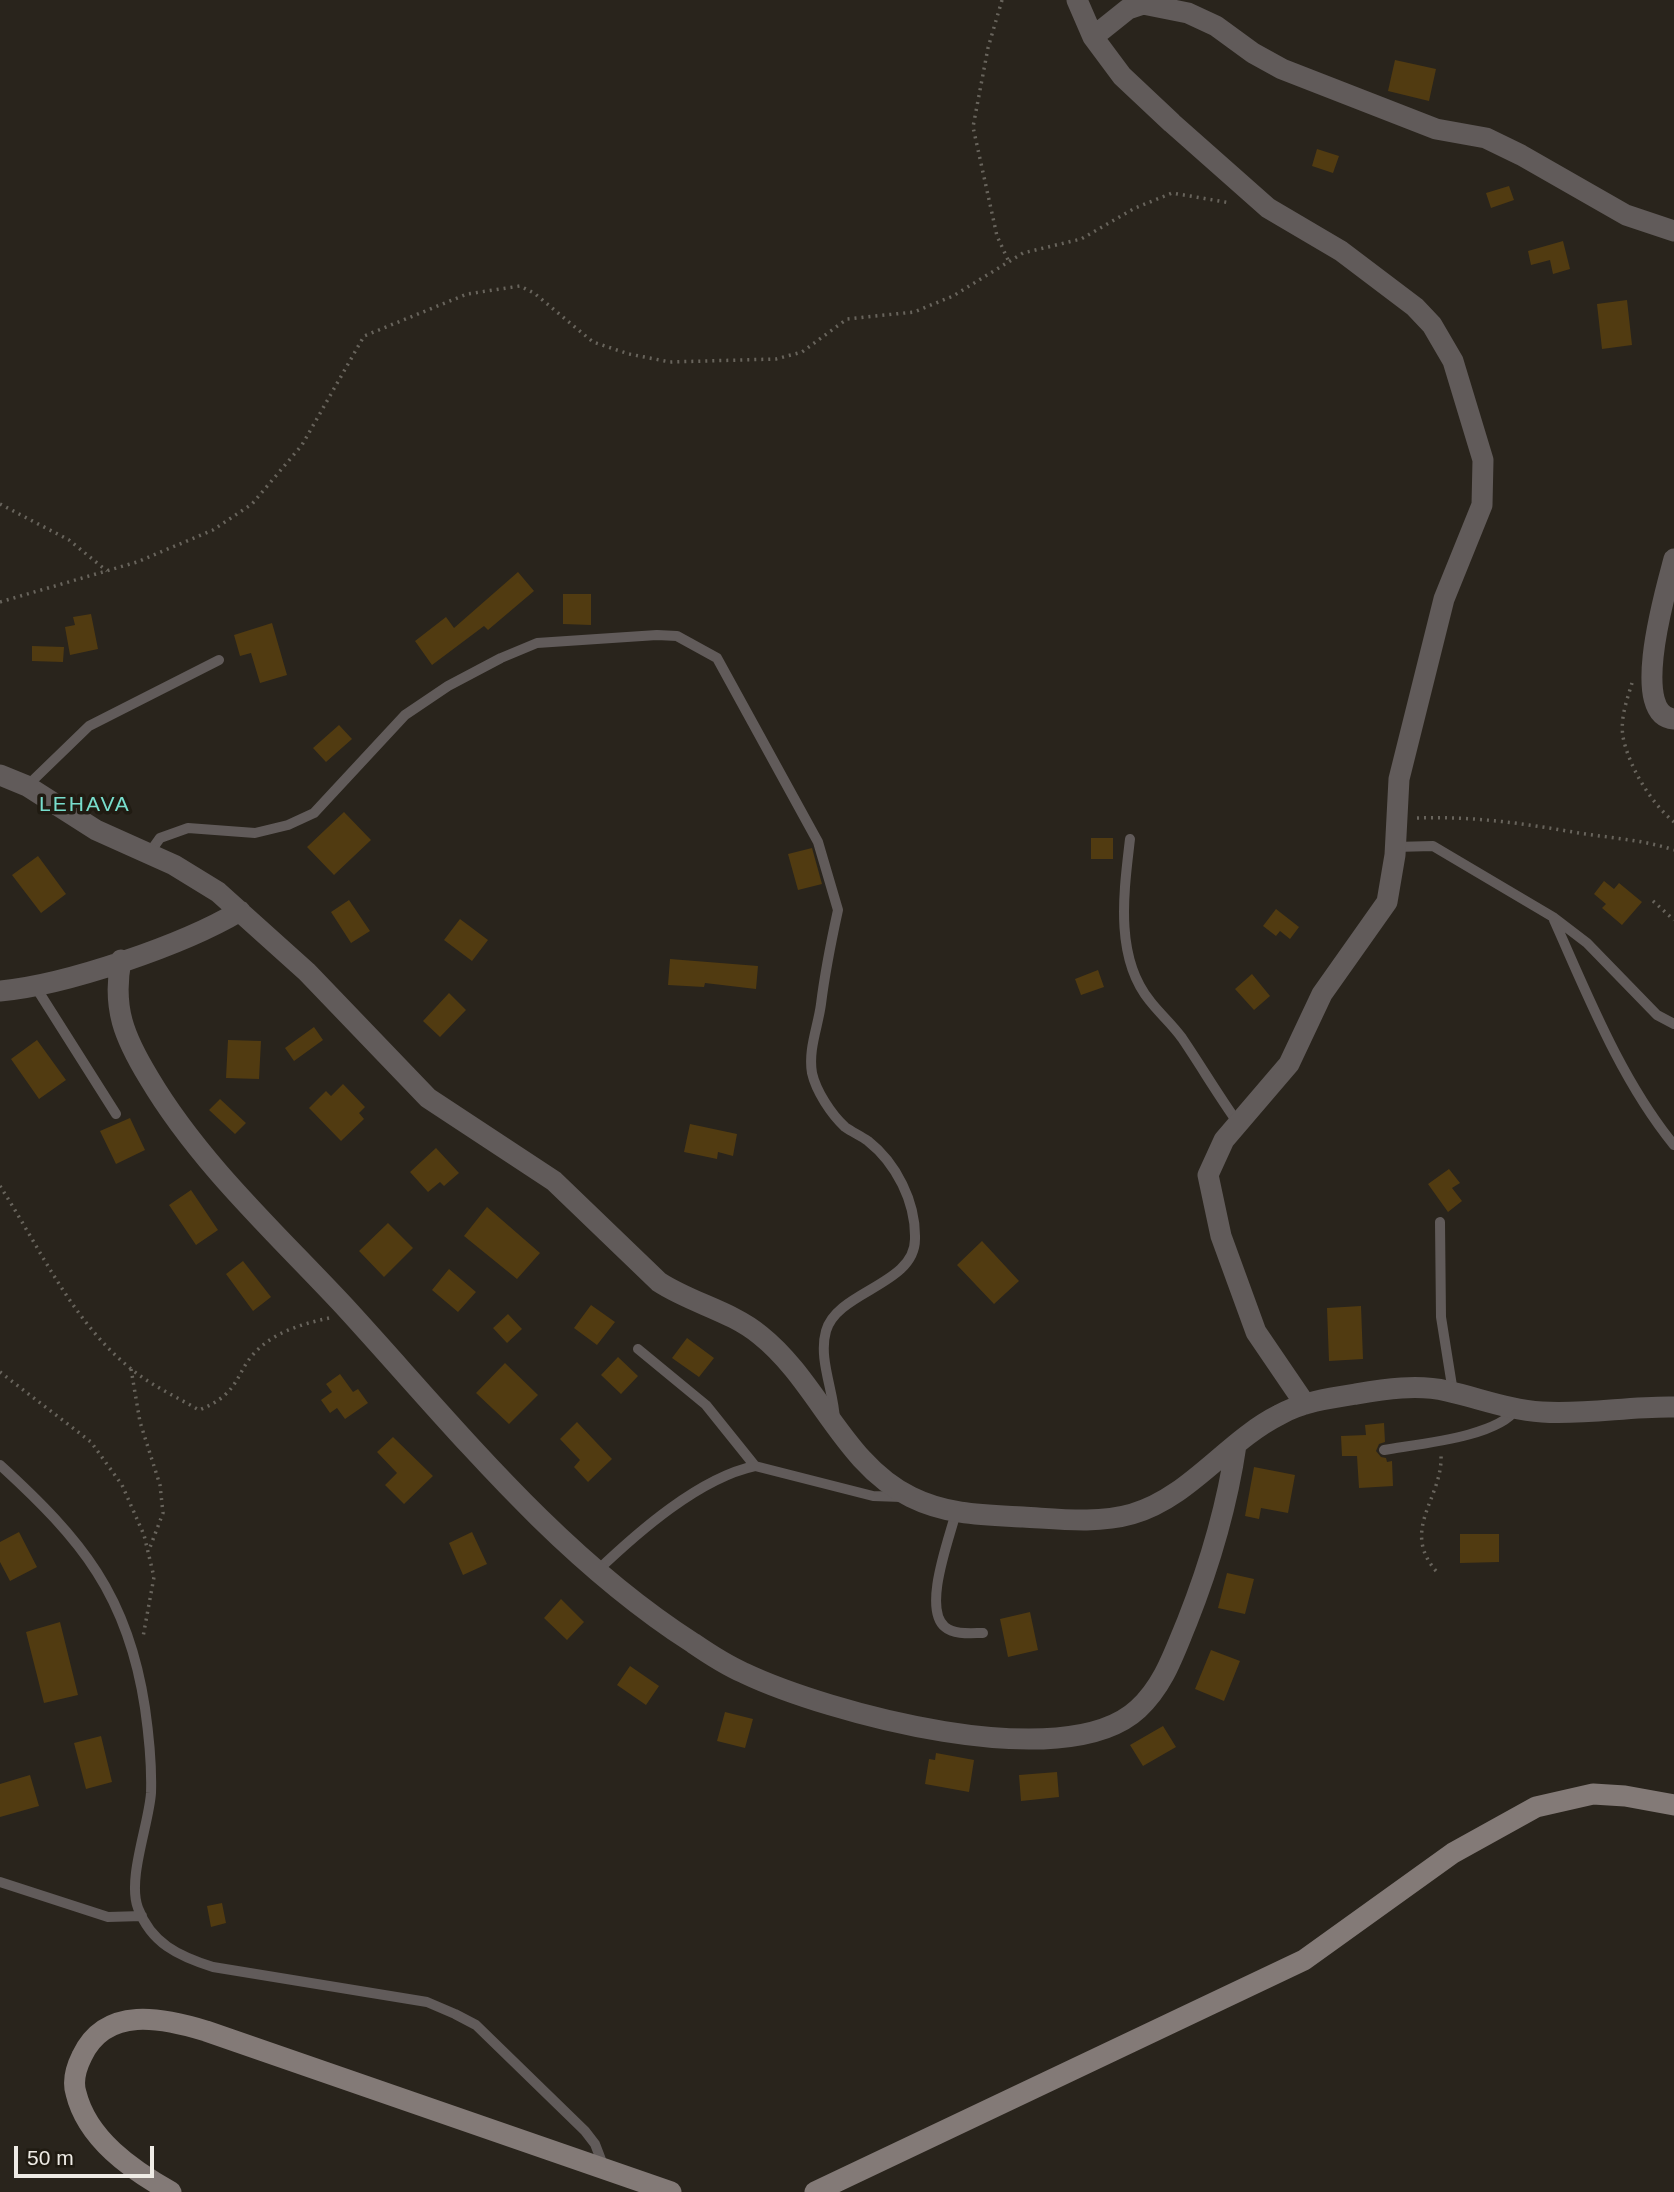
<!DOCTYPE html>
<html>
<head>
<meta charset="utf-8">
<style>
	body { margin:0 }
	#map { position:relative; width:1674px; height:2192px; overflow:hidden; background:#29241c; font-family:Helvetica,sans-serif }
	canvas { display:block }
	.scale { position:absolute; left:14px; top:2146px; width:140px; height:32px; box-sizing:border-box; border:4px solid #efece6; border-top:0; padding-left:9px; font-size:21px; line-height:24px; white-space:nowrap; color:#efece6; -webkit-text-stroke:5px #201b12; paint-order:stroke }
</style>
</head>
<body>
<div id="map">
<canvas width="1674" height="2192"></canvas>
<div class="scale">50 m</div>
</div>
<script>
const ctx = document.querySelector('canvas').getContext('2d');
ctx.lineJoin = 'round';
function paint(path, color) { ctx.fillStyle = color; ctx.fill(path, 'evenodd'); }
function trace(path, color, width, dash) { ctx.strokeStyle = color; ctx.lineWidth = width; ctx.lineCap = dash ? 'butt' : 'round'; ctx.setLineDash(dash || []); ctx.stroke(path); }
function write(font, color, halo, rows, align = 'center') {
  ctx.font = font + ' Helvetica,sans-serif'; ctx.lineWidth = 7; ctx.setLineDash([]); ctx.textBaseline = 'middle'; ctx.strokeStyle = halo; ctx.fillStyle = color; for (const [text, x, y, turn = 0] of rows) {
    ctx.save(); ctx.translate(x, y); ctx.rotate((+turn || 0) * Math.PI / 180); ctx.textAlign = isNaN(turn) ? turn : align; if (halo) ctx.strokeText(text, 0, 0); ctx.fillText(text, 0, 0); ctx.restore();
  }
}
paint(new Path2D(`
	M1395,60L1436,69L1429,101L1388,91Z
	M1317,149L1339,156L1333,173L1312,166Z
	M1509,186L1514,200L1491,208L1486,193Z
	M1563,241L1570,269L1553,274L1550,260L1531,265L1528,251Z
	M1627,300L1632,345L1602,349L1597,304Z
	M518,572L534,591L488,630L484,626L432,665L415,641L446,617L454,628Z
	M563,594H591V625L563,624Z
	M91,614L98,649L70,655L65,627L75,625L73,617Z
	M272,623L287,675L260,683L251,653L240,656L234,635Z
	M32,646L64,647L63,662L32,661Z
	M339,725L352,739L326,762L313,748Z
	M344,812L371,840L334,875L307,847Z
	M1091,838H1113V859H1091Z
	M812,848L822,884L798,890L788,854Z
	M38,856L66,894L41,913L12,875Z
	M1604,881L1614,889L1619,883L1642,902L1622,925L1602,908L1606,904L1594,894Z
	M349,900L370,931L351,943L331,912Z
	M1276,909L1299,927L1290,939L1280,931L1276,936L1263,926Z
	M460,919L488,940L472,961L444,940Z
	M670,959L758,966L756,989L705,983L704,987L668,985Z
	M1098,970L1104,987L1081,995L1075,979Z
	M1252,974L1270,996L1254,1010L1235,989Z
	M449,993L466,1010L440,1037L423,1021Z
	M314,1027L323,1040L294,1061L285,1048Z
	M37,1040L66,1080L39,1099L11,1059Z
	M228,1040L261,1041L259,1079L226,1078Z
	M343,1084L365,1107L359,1113L364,1119L341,1141L309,1108L326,1091L331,1096Z
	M220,1099L246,1123L235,1134L209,1110Z
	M130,1118L145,1150L116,1164L100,1131Z
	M690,1124L737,1134L733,1156L718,1152L717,1159L684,1152Z
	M436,1148L459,1173L444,1186L440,1182L428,1192L410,1172Z
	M1449,1169L1460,1183L1452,1188L1462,1201L1448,1212L1428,1184Z
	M191,1190L218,1230L196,1245L169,1205Z
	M487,1207L540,1253L517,1279L464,1236Z
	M388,1223L413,1248L384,1277L359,1251Z
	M982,1241L1019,1281L994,1304L957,1265Z
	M243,1261L271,1297L253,1311L226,1274Z
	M449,1269L476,1292L458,1312L432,1290Z
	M591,1305L615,1322L597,1345L574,1328Z
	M1361,1306L1363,1359L1329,1361L1327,1308Z
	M508,1314L522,1329L507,1343L493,1328Z
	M687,1338L714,1358L699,1377L672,1358Z
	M618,1357L638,1376L621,1394L601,1375Z
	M505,1363L538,1395L509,1424L476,1393Z
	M340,1374L353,1392L358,1389L368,1403L345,1419L337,1408L330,1413L321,1400L332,1392L326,1384Z
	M577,1422L612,1459L588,1482L574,1467L580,1460L560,1439Z
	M1384,1423L1385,1442L1379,1444L1376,1451L1381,1457L1386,1458L1387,1462L1392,1461L1393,1486L1359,1488L1357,1456H1342L1341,1436L1366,1435L1365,1425Z
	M393,1437L433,1476L404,1504L385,1485L397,1473L377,1452Z
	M1254,1467L1295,1475L1288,1513L1261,1508L1259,1519L1245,1516Z
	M19,1532L37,1567L10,1581L0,1562V1542Z
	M472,1532L487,1564L463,1575L449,1543Z
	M1460,1534H1499V1562L1460,1563Z
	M1227,1573L1254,1579L1245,1614L1218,1608Z
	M561,1599L584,1622L567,1640L544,1618Z
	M1030,1612L1038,1650L1008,1657L1000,1619Z
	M60,1622L78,1695L44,1703L26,1632Z
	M1211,1650L1240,1661L1224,1701L1195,1689Z
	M630,1666L659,1686L646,1705L617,1685Z
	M725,1712L753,1719L745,1748L717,1741Z
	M1163,1726L1176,1747L1143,1766L1130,1745Z
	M101,1736L112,1782L86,1789L74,1743Z
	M936,1753L974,1760L969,1792L925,1784L929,1759L935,1760Z
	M1057,1772L1059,1797L1021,1801L1019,1775Z
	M30,1775L39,1806L0,1817V1784Z
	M222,1903L226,1923L211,1927L207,1906Z`), '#513b11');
trace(new Path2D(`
	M1002,0L988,48L973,127L997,236L1009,262
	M0,504L69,540L107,571
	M0,602L137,562L213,530L252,504L302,445L364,336L467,294L520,286L534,293L593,342L629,354L670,362L776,359L802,352L847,319L914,312L953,296L1023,253L1081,239L1135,208L1172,193L1231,203
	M1632,683C1627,700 1620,718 1623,737C1629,767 1651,803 1674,822
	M1417,818C1470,816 1521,823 1573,832C1607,838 1641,839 1674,850
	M1653,901L1674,920
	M0,1186C40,1248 72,1321 130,1368C150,1385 177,1397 199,1410C245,1392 233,1369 263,1345C281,1330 306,1323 329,1318
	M131,1369L140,1422L160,1485L163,1513L149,1550
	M0,1372L91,1442L122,1485L144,1535L154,1577L143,1637
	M1436,1571C1400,1529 1443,1498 1441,1455`), '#68645c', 3.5, [2, 5]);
trace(new Path2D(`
	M27,786L89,726L219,660
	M1130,839C1124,891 1114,957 1150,1001C1160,1014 1172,1024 1182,1038C1201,1066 1218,1095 1238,1123
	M1395,847L1433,846L1553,917L1587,943L1657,1015L1674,1024
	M150,852L160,838L188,828L255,833L288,825L314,813L405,715L448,686L501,658L537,643L657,635L677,636L717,658L818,842L838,910C831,942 825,972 821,1004C818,1027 808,1049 812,1073C816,1091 831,1114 845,1127C852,1132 861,1136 868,1141C896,1163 916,1202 915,1239C915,1285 837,1291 826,1331C818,1359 834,1391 835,1420
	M1554,920C1588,996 1621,1080 1674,1145
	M35,986L116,1114
	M1440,1222L1441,1317L1453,1392
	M638,1349L706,1405L755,1466
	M1384,1450C1417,1444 1498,1437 1516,1409
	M0,1465C82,1540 128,1595 145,1708C149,1736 152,1764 151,1793C149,1824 127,1879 138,1908C151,1943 178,1956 213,1967L427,2002L455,2014L476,2025L585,2131L595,2144L605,2170
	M956,1512C950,1537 922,1608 945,1627C954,1635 972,1633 983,1633
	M597,1571C638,1532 699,1478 755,1466L873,1496L902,1497
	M0,1882L108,1917L142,1916`), '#615b5a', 10);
trace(new Path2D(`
	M1077,0L1093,37L1122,76L1172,123L1268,208L1341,251L1415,307L1432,325L1453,361L1483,460L1482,505L1444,599L1399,779L1395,855L1387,902L1322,994L1289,1064L1224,1140L1208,1175L1221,1236L1256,1332L1305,1404
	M1093,37L1128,9L1143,4L1188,13L1216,26L1253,53L1282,69L1436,129L1486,138L1521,155L1626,215L1674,231
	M1674,559C1667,586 1628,716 1674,719
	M0,775L27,786L96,830L174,865L218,892L307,972L428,1098L554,1181L659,1282C691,1303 731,1311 760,1335C818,1381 843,1464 911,1497C947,1515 984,1515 1023,1517C1059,1519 1097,1524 1132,1514C1189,1498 1227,1441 1279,1415C1302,1402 1330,1398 1356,1394C1385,1389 1418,1384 1447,1391C1479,1398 1509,1410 1542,1412C1586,1415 1630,1406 1674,1407
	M121,960C112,1008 124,1037 149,1078C200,1164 277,1234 345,1307C454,1426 556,1555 693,1643C709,1654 726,1665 744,1673C826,1712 1064,1778 1138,1709C1164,1685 1174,1653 1187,1622C1210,1564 1227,1507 1236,1445
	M0,991C66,985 183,945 240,911`), '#615b5a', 21);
trace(new Path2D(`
	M171,2192C132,2170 87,2139 76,2093C72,2080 76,2068 82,2056C106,2005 163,2018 206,2031L671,2192
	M815,2192L1304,1960L1453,1853L1536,1807L1593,1794L1625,1796L1674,1805`), '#837a77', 21);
ctx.letterSpacing = '2px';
write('21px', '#78decd', '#201b12', [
	["LEHAVA",85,805]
]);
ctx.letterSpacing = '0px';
</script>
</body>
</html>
